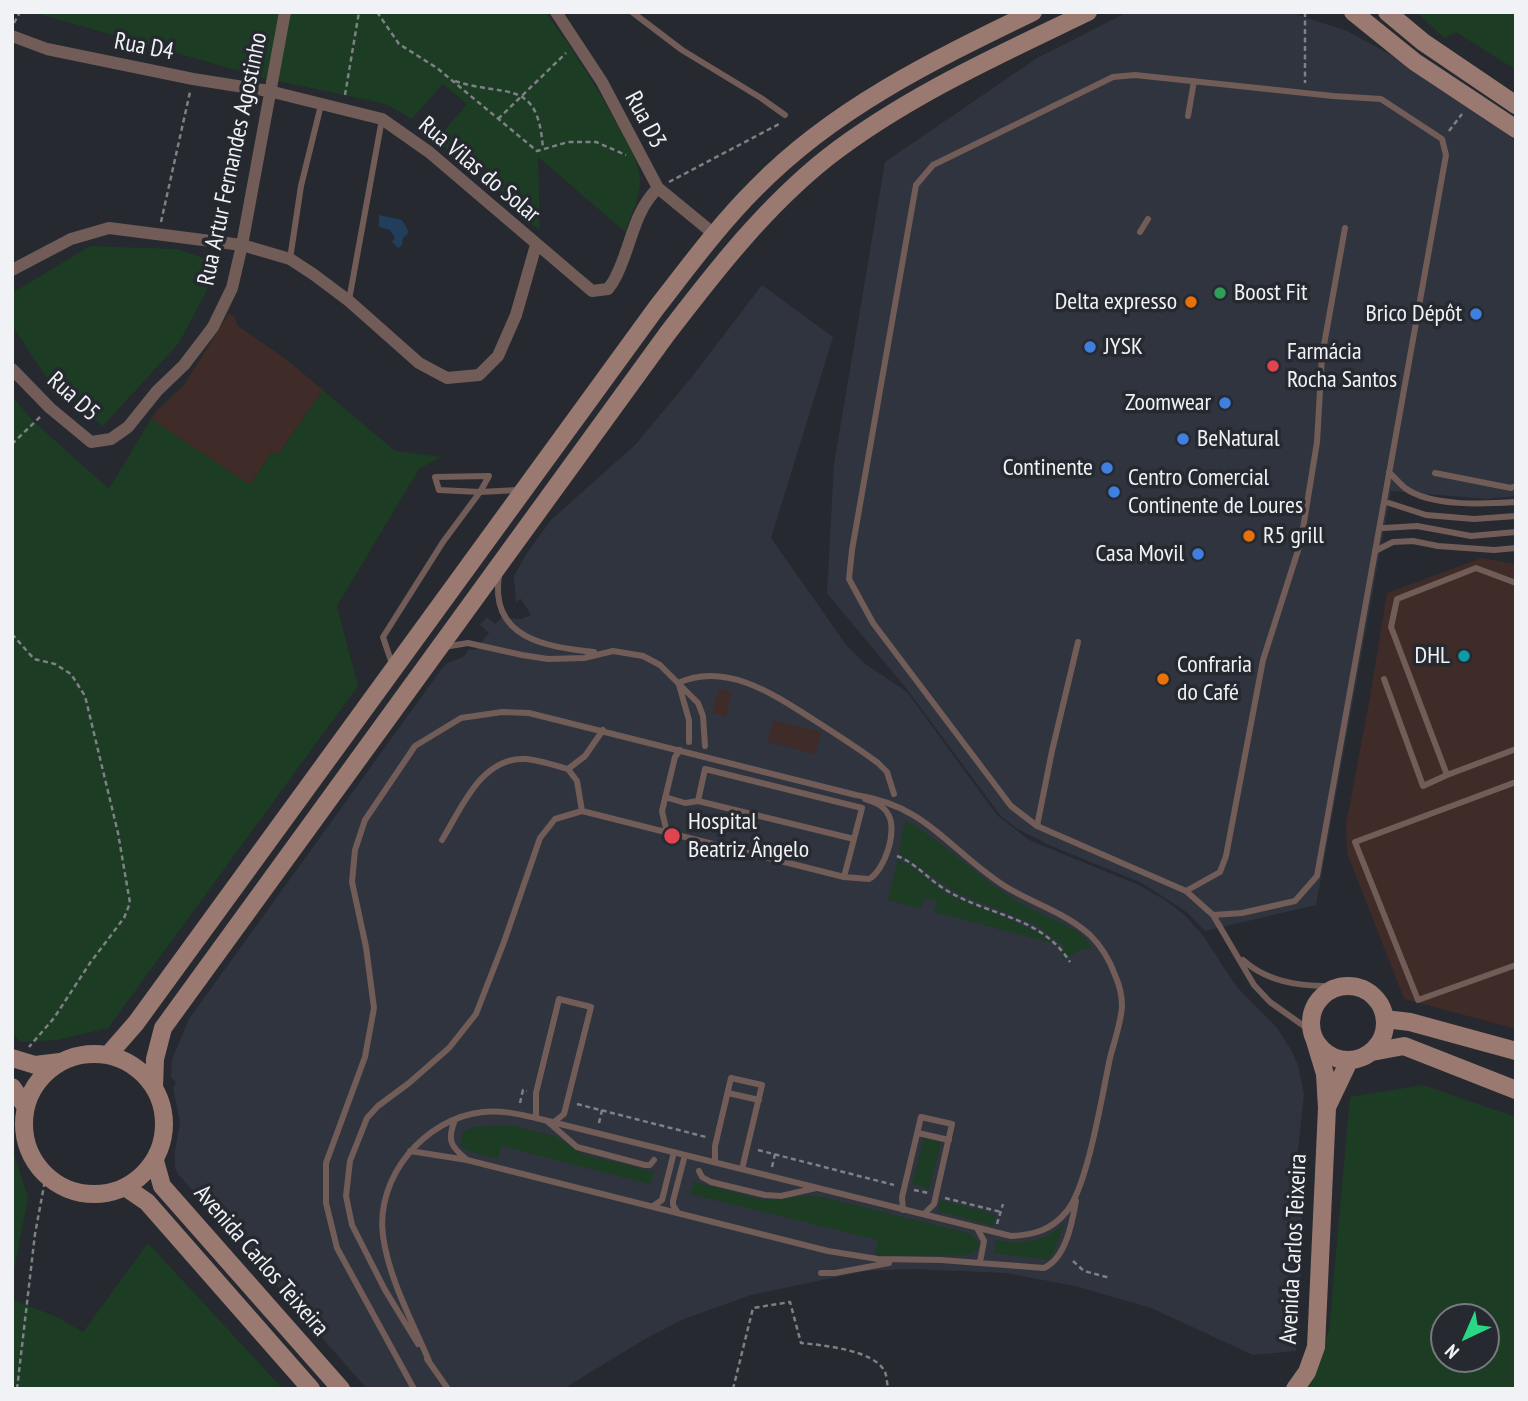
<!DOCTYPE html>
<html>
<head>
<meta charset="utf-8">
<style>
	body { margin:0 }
	#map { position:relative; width:1528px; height:1401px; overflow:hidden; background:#26292f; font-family:"PT Sans Narrow",sans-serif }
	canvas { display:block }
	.frame { position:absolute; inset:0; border:14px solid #f0f2f6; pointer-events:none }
	.north { position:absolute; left:1430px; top:1303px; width:70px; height:70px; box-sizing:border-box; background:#26292f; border:2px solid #77797f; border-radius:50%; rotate:224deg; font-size:19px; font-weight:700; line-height:28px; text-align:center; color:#f0f2f6 }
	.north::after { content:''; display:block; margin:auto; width:24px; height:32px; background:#29d885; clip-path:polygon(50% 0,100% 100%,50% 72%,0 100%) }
</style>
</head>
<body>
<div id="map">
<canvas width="1528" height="1401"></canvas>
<div class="frame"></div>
<div class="north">N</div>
</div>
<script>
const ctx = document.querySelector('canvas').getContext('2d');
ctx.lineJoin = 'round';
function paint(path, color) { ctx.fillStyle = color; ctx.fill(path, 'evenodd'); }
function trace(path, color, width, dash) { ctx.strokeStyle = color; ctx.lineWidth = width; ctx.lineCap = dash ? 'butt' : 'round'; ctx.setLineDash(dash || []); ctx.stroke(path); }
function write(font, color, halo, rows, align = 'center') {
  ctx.font = font + ' "PT Sans Narrow",sans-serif'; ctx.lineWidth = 7; ctx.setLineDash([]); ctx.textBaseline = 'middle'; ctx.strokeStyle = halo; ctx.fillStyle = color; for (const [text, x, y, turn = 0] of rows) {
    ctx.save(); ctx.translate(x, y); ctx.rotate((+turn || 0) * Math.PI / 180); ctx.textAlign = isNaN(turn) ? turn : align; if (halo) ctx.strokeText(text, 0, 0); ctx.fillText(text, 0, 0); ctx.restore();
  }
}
paint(new Path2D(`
	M1128,12H1289L1347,31L1450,87L1516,141V496L1487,499L1391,491L1316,905L1205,931L1188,913L1142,883L1051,846L1016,828L1000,815L906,688L827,593L834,464L885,162L1037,58Z
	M762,285L833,337L771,538L847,646L864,663L907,692L997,815L1029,840L1139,885L1165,900L1186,916L1204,937L1236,986L1278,1029L1291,1050L1298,1065L1304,1094L1298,1151V1190L1302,1216L1300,1332L1296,1351L1253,1355L1151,1308L1075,1286L1006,1273L912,1269L865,1271L751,1295L684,1319L645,1339L563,1389H367L178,1174L175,1167V1151L180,1122L173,1088L176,1082L171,1078L172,1059L189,1019L443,667L448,663L463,657L469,649L475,650L489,633L480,625L487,617L495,624L501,618L521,619L531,615L521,599L516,602L514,576L527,553L551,520L636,444L691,378Z`), '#2f343f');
paint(new Path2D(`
	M229,313L235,318L238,326L287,360L323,390L277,456L272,452L250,485L151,419L157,410L184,385Z
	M1481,558L1516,564V1029L1404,999L1347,853L1346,825L1370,697L1387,593Z
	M718,689L732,692L726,717L713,713Z
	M773,720L821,732L816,754L768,742Z`), '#3f2b28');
paint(new Path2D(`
	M32,12H545C575,51 600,92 623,135C630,149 640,164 640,180C641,197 630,216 625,232L538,157L540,231L436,140L467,104L443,84L412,119L386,104L264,78Z
	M1416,12H1516V70L1456,32L1444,38Z
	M90,246L178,249L217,263L206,292L179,343L103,426L54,389L12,325V293Z
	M323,390L395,451L441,457L419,469L337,606L358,686L108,1028L58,1040L20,1042L12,1032V396L31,419L109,489L151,419L250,485L272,452L278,455Z
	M905,820C951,847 987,887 1035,911C1055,921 1085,929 1092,950H1081L1062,959L1064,946L1036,925L953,891L899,853Z
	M898,859L908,864L946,893L1022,925L1048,938L1052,943L934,912L937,901L924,898L921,909L888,900Z
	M1423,1085L1516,1117V1389H1307L1329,1330L1350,1097ZM1444,1317H1486V1359H1444Z
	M510,1125L555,1136L583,1154L654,1172L650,1184L501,1146L498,1159L469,1151L460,1146L464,1131L474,1127Z
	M924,1138L941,1143L929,1189L912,1184Z
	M12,1148L28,1197L12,1281Z
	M694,1182L764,1200L805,1196L822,1197L971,1234L979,1244L978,1249L968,1255L875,1256L878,1240L690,1194Z
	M941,1200L996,1215L993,1226L938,1211Z
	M1064,1225L1053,1254L1048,1260L994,1253L996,1240C1022,1246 1044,1241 1064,1225Z
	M148,1243L283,1389H12V1299L57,1317L83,1332Z`), '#1c3c23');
paint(new Path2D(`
	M379,215L402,220L409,232L403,238L402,245L398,248L392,242L395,238L390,230L379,227Z`), '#213e5d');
trace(new Path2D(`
	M377,12L399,44L437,68L537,151L568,142H596L626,155
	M1305,12V83
	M14,23L20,12
	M455,81C507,98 538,77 543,149
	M345,95L359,12
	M498,119L566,53
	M1449,131L1462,114
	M669,182L781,123
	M161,222L190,92
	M12,444L40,417
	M12,634L34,659L55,664L71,674L85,696L118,833L130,903L124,918L90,963L54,1018L29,1047
	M897,856C916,863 929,880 946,890C990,917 1040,915 1070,962
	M520,1103L523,1090L527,1091
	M577,1104L706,1137
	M599,1123L602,1110
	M758,1150L894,1185
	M772,1167L775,1154
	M914,1190L928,1193
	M945,1198L1001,1212
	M997,1224L1003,1204
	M1073,1261L1084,1271L1110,1278
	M17,1389L35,1234L46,1175
	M733,1389L753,1308L790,1302L801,1343C822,1345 875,1350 885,1372C887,1377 887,1384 888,1389`), '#7d8085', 2.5, [5, 3.5]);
trace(new Path2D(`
	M632,12L682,50L761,98L785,115
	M1188,116L1194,81
	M1140,232L1148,219
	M290,259L301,186L321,105
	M349,300L382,119
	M1389,472C1394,477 1399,483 1405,488C1431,507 1485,504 1516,502
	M1435,473L1511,488L1516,486
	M489,476L480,492L439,490L435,477Z
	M1389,503L1426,515L1474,519L1516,516
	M1384,528L1417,526L1471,536L1516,532
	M1375,551L1393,542L1413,541L1438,546L1494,550L1516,548
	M499,575C489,639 547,647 594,652
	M1516,583L1476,568L1397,599L1391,627L1447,775L1516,749
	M444,647L468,643L522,655L548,659L584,658L613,651L643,656L660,665L698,703L703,716L705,746
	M393,667L383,637L443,542L480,492L518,490
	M1384,679L1423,786L1447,775
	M678,683C726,661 775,695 814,720C836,734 858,748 878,763L887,772L894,794
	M679,685L689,720V742
	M568,769L585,756L603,730
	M705,769L862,808L854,839L698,801Z
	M1516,782L1355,842L1418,1000L1516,965
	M665,797L685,803L698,801
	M1037,826L1052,751L1078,642
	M667,833L662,811L675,757L680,750
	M442,840C461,809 481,757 525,759C539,760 554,765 568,769L577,781L582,811
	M844,877L854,839
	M1186,891L1220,872L1226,856L1263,660L1301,541L1317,442L1322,356L1345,228
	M1213,915L1242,913L1295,901L1317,876L1446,155L1442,139L1381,99L1333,96L1135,75L1113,77L933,165L916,185L852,550L849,579L873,623L1011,806L1037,826L1186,891L1213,915L1254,985L1270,1002L1311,1031
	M1243,960C1272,986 1310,987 1347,986
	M728,1093L759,1100
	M536,1118V1093L559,999L591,1007L564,1114L554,1122
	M455,1120C447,1139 450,1146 466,1159
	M547,1121L577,1147L645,1165H650L654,1160
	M918,1133L949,1140
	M410,1151L467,1160L828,1251L878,1259L941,1260L1044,1268C1066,1258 1072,1223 1076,1201
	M715,1162V1146L731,1078L762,1085L742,1169
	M699,1171L702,1177L711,1182L765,1195L781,1196L816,1188
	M653,1206L662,1200L674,1152
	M903,1210L902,1197L921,1117L952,1124L934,1204L924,1214
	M678,1213L673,1205V1201L685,1155
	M977,1228L984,1241L980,1262
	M821,1273H835L889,1263
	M418,1344L385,1290L352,1225L346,1196L350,1161L367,1118L378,1106L409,1083L449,1048L476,1014L504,942L540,838L555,819L582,811L844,877L869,879C885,870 898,830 888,814C883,805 874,802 865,799
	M427,1359L448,1389
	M414,1389L337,1248L326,1203V1163L365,1057L374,1008L366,947L352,882L355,850L365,820L415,746L461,718L502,712L529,713L856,795C927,806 947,848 1003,885C1031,903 1065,912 1090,935C1101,946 1110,961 1115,975C1119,984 1122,997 1122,1006C1121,1023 1114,1042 1110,1058C1102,1095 1088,1185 1067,1211C1052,1230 1034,1235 1011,1236L536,1118C518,1114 501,1110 483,1112C425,1118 375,1177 383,1236C389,1279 412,1321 429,1361`), '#715c57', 6);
trace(new Path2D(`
	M556,12L602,82L658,188L714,234
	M12,36L47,49L193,79L269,91L382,119L429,152L592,291L608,289L613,282C631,252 631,214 658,188
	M12,270L71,239L109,228L242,245L290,259L313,274L349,301L419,363L447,378L479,375L498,356L516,315L536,245
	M12,369L50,408L91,442L111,439L128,427L157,391L184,365L213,327L232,288L242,245L285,12`), '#715c57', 12);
trace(new Path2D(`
	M1353,12L1415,62L1516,129
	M1387,12L1423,42L1516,105
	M1311 1023a37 37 0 1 1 74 0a37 37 0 1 1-74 0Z
	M1385,1019L1410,1022L1516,1051
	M1372,1052L1404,1046L1516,1090
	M24 1124a70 70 0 1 1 140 0a70 70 0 1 1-140 0Z
	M108,1055L136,1023L657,307C689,266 719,225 756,188C834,108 934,60 1033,12
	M12,1058L35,1065L60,1062
	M12,1087L26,1107
	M154,1087L155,1059L163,1028L667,334C716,270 765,207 828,157C907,96 999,55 1088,12
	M1328,1105L1349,1061
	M155,1161L162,1186L341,1389
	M125,1187L147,1202L311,1389
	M1295,1389L1307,1372L1316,1347L1327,1108L1325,1074L1315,1041`), '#9a7971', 18);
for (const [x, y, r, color] of [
	[1220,293,7,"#2e9e5b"],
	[1191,302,7,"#e8710a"],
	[1476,314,7,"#3f7fe0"],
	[1090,347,7,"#3f7fe0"],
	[1273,366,7,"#e0444e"],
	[1225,403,7,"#3f7fe0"],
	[1183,439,7,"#3f7fe0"],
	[1107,468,7,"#3f7fe0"],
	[1114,492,7,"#3f7fe0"],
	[1249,536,7,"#e8710a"],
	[1198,554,7,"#3f7fe0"],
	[1464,656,7,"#0f9aa8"],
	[1163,679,7,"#e8710a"],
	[672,836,9,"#e0444e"]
]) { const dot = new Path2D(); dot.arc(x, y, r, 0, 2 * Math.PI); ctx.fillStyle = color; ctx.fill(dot); trace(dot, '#26292f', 2.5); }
write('24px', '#f0f2f6', '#26292f', [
	["Rua D4",144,47,11],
	["Rua D3",645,120,62],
	["Rua Artur Fernandes Agostinho",233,159,-78],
	["Rua Vilas do Solar",479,170,40],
	["Rua D5",73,397,42],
	["Avenida Carlos Teixeira",1294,1249,-87],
	["Avenida Carlos Teixeira",261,1261,49]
]);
write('24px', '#f0f2f6', '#26292f', [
	["Boost Fit",1234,293],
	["Delta expresso",1177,302,"right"],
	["Brico Dépôt",1462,314,"right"],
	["JYSK",1104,347],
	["Farmácia",1287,352],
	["Rocha Santos",1287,380],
	["Zoomwear",1211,403,"right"],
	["BeNatural",1197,439],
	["Continente",1093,468,"right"],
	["Centro Comercial",1128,478],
	["Continente de Loures",1128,506],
	["R5 grill",1263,536],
	["Casa Movil",1184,554,"right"],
	["DHL",1450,656,"right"],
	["Confraria",1177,665],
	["do Café",1177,693],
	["Hospital",688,822],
	["Beatriz Ângelo",688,850]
], 'left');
</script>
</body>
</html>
